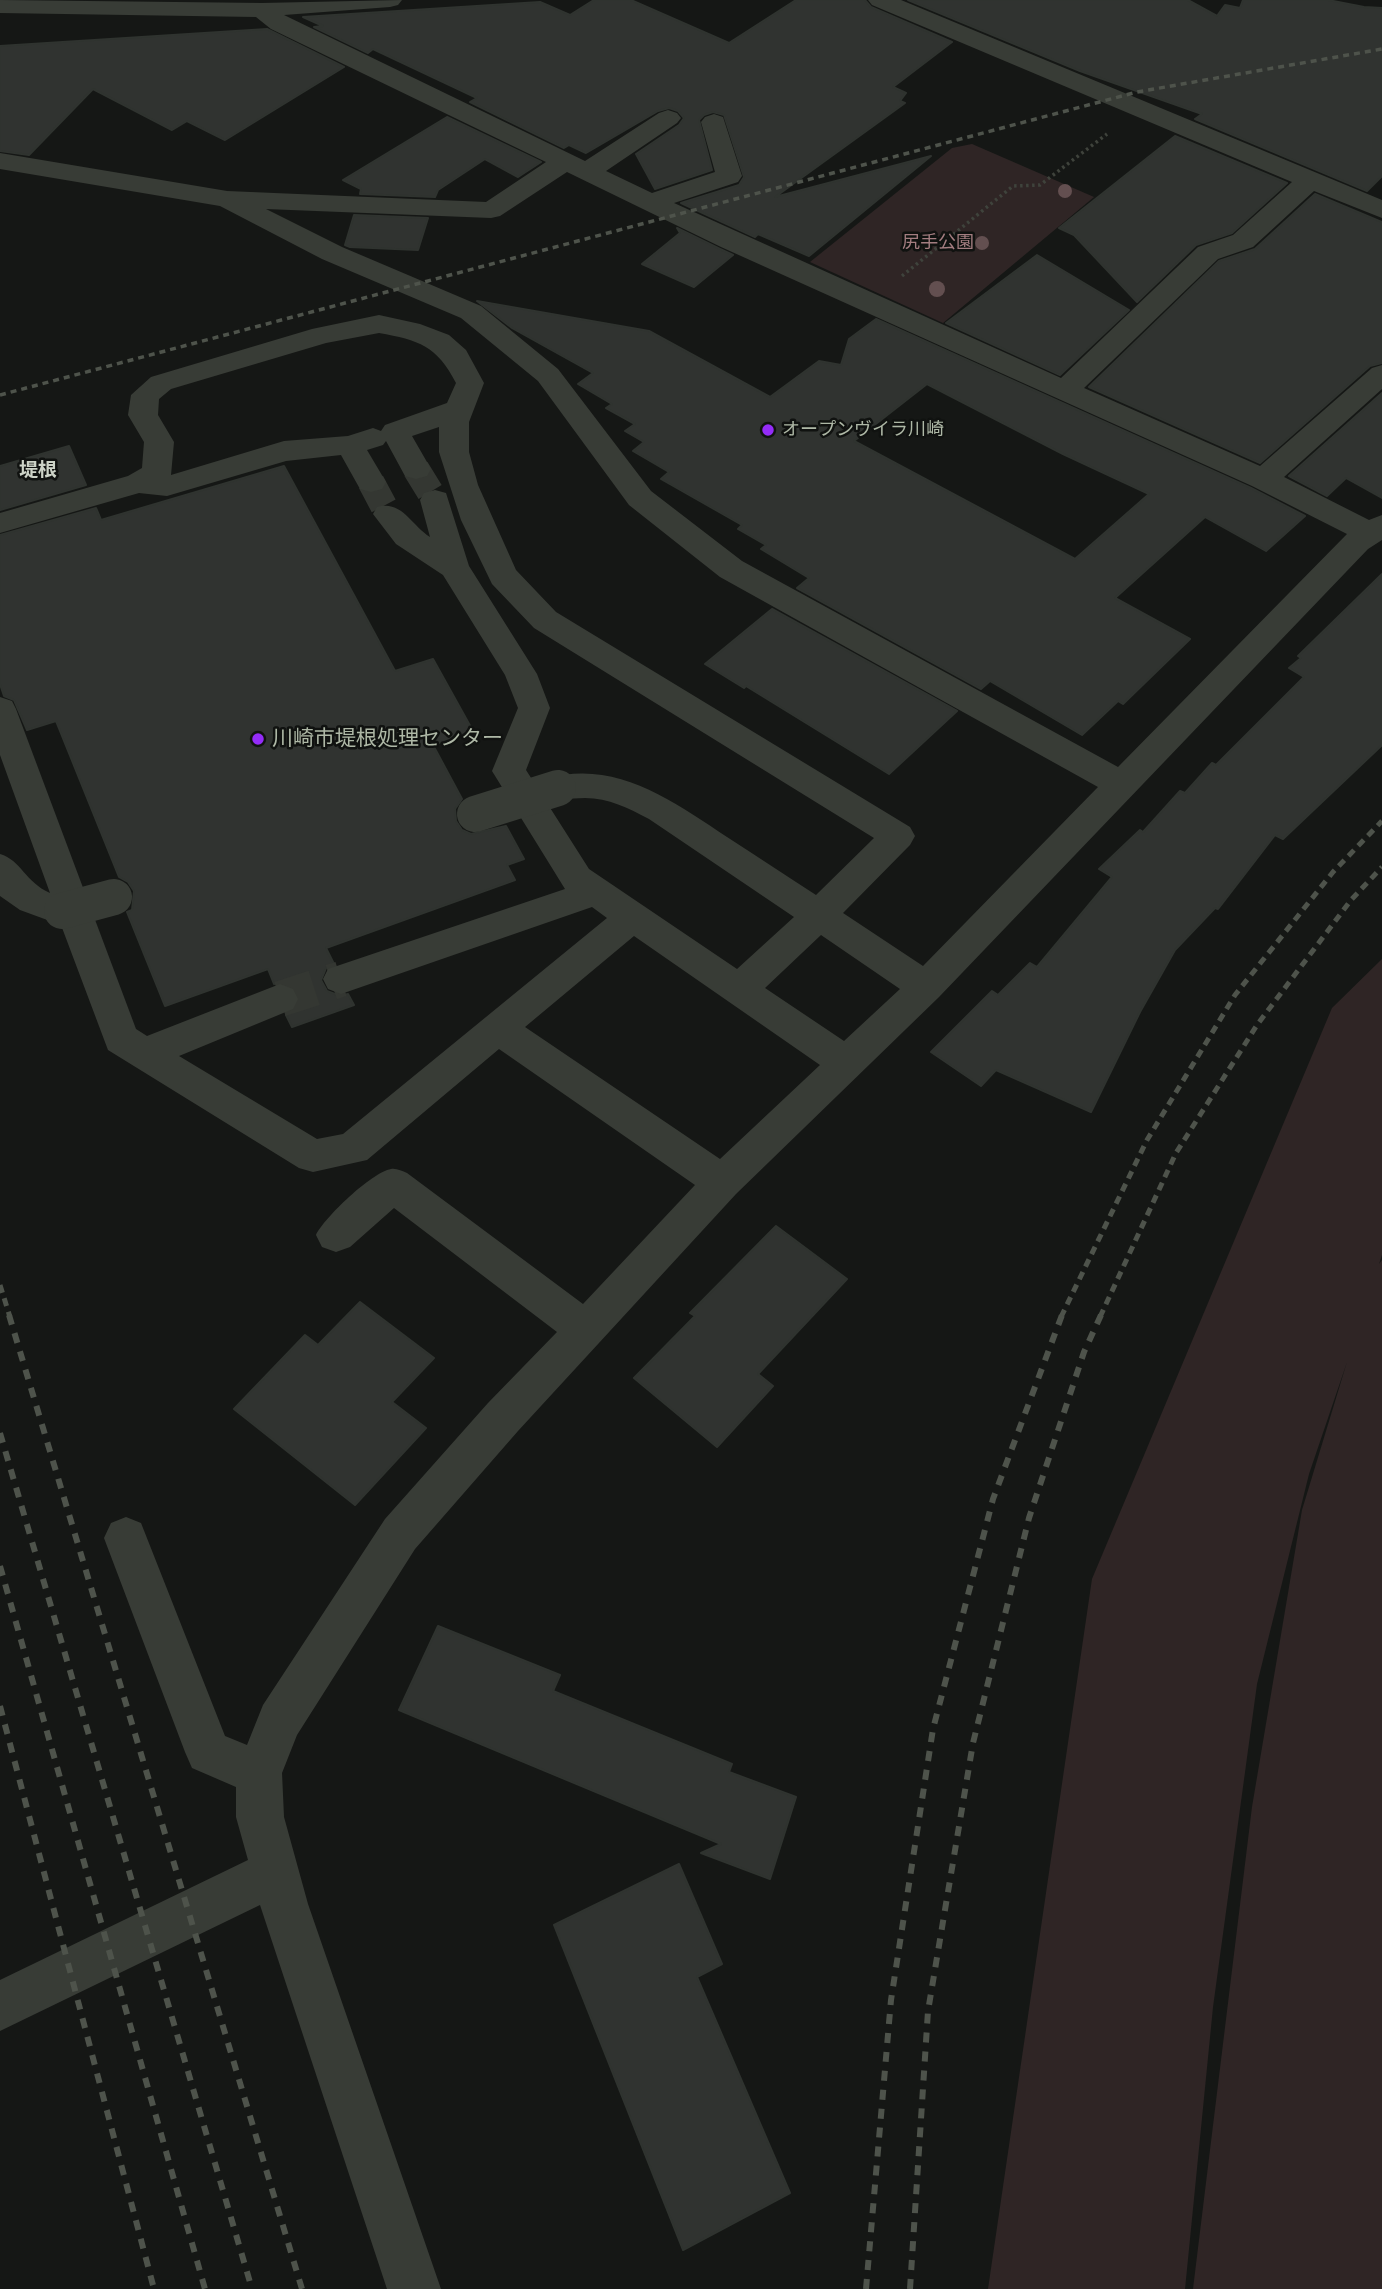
<!DOCTYPE html>
<html>
<head>
<meta charset="utf-8">
<style>
	body { margin:0 }
	canvas { display:block; background:#151715 }
</style>
</head>
<body>
<canvas width="1382" height="2289"></canvas>
<script>
const ctx = document.querySelector('canvas').getContext('2d');
ctx.lineJoin = 'round';
function paint(path, color) { ctx.fillStyle = color; ctx.fill(path, 'evenodd'); }
function trace(path, color, width, dash) { ctx.strokeStyle = color; ctx.lineWidth = width; ctx.lineCap = dash ? 'butt' : 'round'; ctx.setLineDash(dash || []); ctx.stroke(path); }
function write(font, color, halo, rows, align = 'center') {
  ctx.font = font + ' Figtree,"Noto Sans JP",sans-serif'; ctx.lineWidth = 5; ctx.setLineDash([]); ctx.textBaseline = 'middle'; ctx.strokeStyle = halo; ctx.fillStyle = color; for (const [text, x, y, turn = 0] of rows) {
    ctx.save(); ctx.translate(x, y); ctx.rotate((+turn || 0) * Math.PI / 180); ctx.textAlign = isNaN(turn) ? turn : align; if (halo) ctx.strokeText(text, 0, 0); ctx.fillText(text, 0, 0); ctx.restore();
  }
}
paint(new Path2D(`
	M972,144L1094,197L943,323L810,262L952,148Z
	M1382,959V1255L1379,1264L1382,1260V2289H1193L1252,1807L1302,1510L1347,1362L1309,1474L1257,1684L1213,2007L1185,2289H988L1092,1579L1332,1008Z`), '#2f2525');
const building = new Path2D(`
	M594,0H631L729,43L796,0H865L871,7L952,42L893,87L906,93L900,101L905,103L775,197L931,156L809,256L758,234L755,237L681,203L739,185L744,177L724,115L713,112L704,115L699,120L712,170L655,189L636,154L679,125L684,118L678,111L669,108L658,111L586,153L569,145L564,148L470,102L477,98L373,49L368,53L314,27L323,26L303,17L540,2L570,15Z
	M908,0H1188L1217,16L1225,5L1240,8L1243,0H1328L1364,7L1382,8V176L1367,191L1195,119L1202,114L1080,71Z
	M267,29L344,67L225,140L187,121L172,130L93,89L29,155L0,151V46Z
	M447,117L541,162L518,177L485,159L438,190L435,197L360,194L361,189L343,180Z
	M1175,136L1287,183L1232,233L1196,245L1137,302L1074,235L1059,228Z
	M1315,194L1382,222V363L1370,366L1260,463L1089,387L1219,261L1255,249Z
	M354,215L428,218L418,250L350,247L345,245Z
	M677,228L720,249L733,255L694,287L642,264L680,233Z
	M1037,255L1129,310L1060,375L946,323Z
	M477,301L649,331L770,397L819,361L841,365L849,339L876,319L1251,488L1305,516L1266,551L1205,517L1115,598L1190,639L1123,704L1118,701L1082,735L990,681L981,689L797,588L809,578L761,549L766,545L738,529L742,525L661,479L669,472L633,451L644,442L625,431L635,424L606,408L612,404L578,384L593,373L512,328ZM927,384L1063,454L1149,494L1075,559L854,441Z
	M1382,393V498L1346,478L1327,496L1289,476Z
	M69,446L86,485L0,510V466Z
	M284,466L395,671L433,659L473,731L433,745L462,799L455,809L456,821L462,830L471,834L506,826L524,859L507,865L515,880L326,948L334,964L326,968L321,980L327,991L340,996L348,994L354,1005L292,1027L286,1015L295,1010L300,998L294,987L281,982L274,984L268,969L165,1006L127,912L132,910L134,891L128,882L119,877L56,721L27,730L14,700L4,696L0,684V535L96,508L101,520Z
	M1382,574V745L1283,839L1275,835L1218,909L1215,908L1175,950L1140,1012L1091,1112L996,1070L981,1086L931,1052L992,991L998,995L1030,963L1037,967L1112,877L1099,869L1140,830L1143,832L1180,791L1185,793L1212,763L1216,765L1304,677L1289,668L1301,658L1298,656Z
	M772,609L957,711L889,774L746,686L744,688L705,664Z
	M776,1226L847,1279L758,1374L773,1386L717,1447L634,1378L695,1316L690,1313Z
	M360,1302L434,1358L392,1402L426,1428L355,1505L234,1409L305,1335L318,1345Z
	M438,1626L560,1675L553,1691L732,1764L729,1772L796,1797L770,1879L701,1853L721,1844L399,1710Z
	M679,1864L722,1964L697,1977L790,2193L683,2250L554,1925Z`);
paint(building, '#303330');
trace(building, '#2f332f', 2);
trace(new Path2D(`
	M416,469L435,500
	M371,482L388,514`), '#343732', 27, [27, 14]);
trace(new Path2D(`
	M280,999L341,979`), '#343732', 36, [36, 18]);
trace(new Path2D(`
	M902,276L1013,186L1040,185L1107,134`), '#3f433c', 3.5, [2.5, 3.5]);
paint(new Path2D(`
	M0,0L262,3L402,0L398,5L390,7L284,15L585,161L659,113L668,110L677,113L681,118L677,123L606,171L652,193L715,172L701,122L705,117L714,114L723,117L742,176L738,182L674,203L1061,378L1198,247L1233,235L1292,182L872,5L868,0H901L1382,200V218L1314,191L1253,247L1218,259L1084,388L1260,466L1372,368L1382,365V389L1284,477L1369,520L1382,515V540L1368,549L939,997L736,1194L518,1431L415,1549L297,1735L282,1773L284,1817L308,1904L441,2289H387L260,1905L0,2031V1980L248,1860L236,1817V1787L192,1768L185,1752L104,1538L111,1523L126,1517L141,1523L225,1736L247,1745L263,1705L385,1519L488,1403L557,1332L394,1208L350,1247L336,1252L322,1247L316,1235C324,1218 372,1172 391,1169C396,1168 402,1171 407,1173L583,1304L695,1185L499,1049L367,1160L313,1172L299,1168L108,1050L61,925L20,910L0,896V854C21,860 25,882 50,893L0,755V697L12,701L16,709L136,1029L147,1036L280,984L293,989L298,999L293,1009L179,1056L317,1139L343,1134L607,918L592,907L341,994L328,989L323,979L328,969L565,889L492,771L518,708L505,675L443,575L396,544L373,514L377,507C402,500 411,525 430,537L420,500L424,493L435,490L446,493L469,566L537,674L550,708L526,770L589,869L737,969L794,917L649,819C628,808 609,798 585,798C571,798 560,801 546,797L541,788L546,779C614,758 673,801 727,837C757,856 786,876 816,895L874,838L534,628L492,584L461,520L439,452V427L412,436L431,469L427,476L416,479L405,476L386,441L383,445L367,450L386,482L382,489L371,492L360,489L341,455L286,461L167,496L139,493L0,533V513L128,476L142,468L144,442L128,415L131,395L151,377L312,329L379,315L420,324L449,335L466,350L484,383L469,422V452L478,485L516,570L556,612L910,827L915,836L910,845L843,913L923,966L1098,787L720,577L629,505L538,381L461,318L322,259L220,206L0,169V153L227,191L486,202L546,162L271,29L256,17L0,13ZM567,172L721,247L1252,486L1347,534L1118,767L742,561L651,491L558,369L481,306L342,247L266,209L491,218L500,216ZM379,333C419,340 437,346 456,383L447,403L385,425L381,431L373,428L348,436L284,441L171,475L174,442L158,415L159,399L171,389L326,343ZM821,935L900,989L844,1041L765,988ZM634,936L820,1065L720,1159L525,1027Z`), '#383c36');
trace(new Path2D(`
	M0,395L1137,92L1382,49`), '#4e534b', 3.5, [6, 5]);
trace(new Path2D(`
	M0,1285L10,1317
	M1061,1317L1147,1140L1235,995L1333,872L1382,821
	M1100,1317L1176,1153L1257,1025L1351,900L1382,867`), '#4e534b', 5, [8, 6]);
trace(new Path2D(`
	M9,1315L302,2289
	M0,1433L252,2289
	M0,1566L205,2289
	M0,1706L154,2289
	M866,2289L891,2000L933,1729L993,1499L1062,1315
	M910,2289L928,2011L973,1743L1029,1518L1084,1352L1101,1315`), '#4e534b', 6, [10, 9]);
trace(new Path2D(`
	M475,814L558,788
	M62,911L114,897`), '#383c36', 36);
ctx.fillStyle = '#634f50';
for (const [x, y, r] of [
	[1065,191,7],
	[982,243,7],
	[937,289,8]
]) { ctx.beginPath(); ctx.arc(x, y, r, 0, 2 * Math.PI); ctx.fill(); }
for (const [x, y, r, color] of [
	[768,430,7,"#942cf8"],
	[258,739,7,"#942cf8"]
]) { const dot = new Path2D(); dot.arc(x, y, r, 0, 2 * Math.PI); ctx.fillStyle = color; ctx.fill(dot); trace(dot, '#101210', 2.5); }
write('18px', '#a37d80', '#101210', [
	["尻手公園",938,243]
]);
write('18px', '#aeb8a6', '#101210', [
	["オープンヴイラ川崎",782,430]
], 'left');
write('bold 19px', '#cdd3c7', '#101210', [
	["堤根",38,470]
]);
write('21px', '#aeb8a6', '#101210', [
	["川崎市堤根処理センター",272,739]
], 'left');
</script>
</body>
</html>
